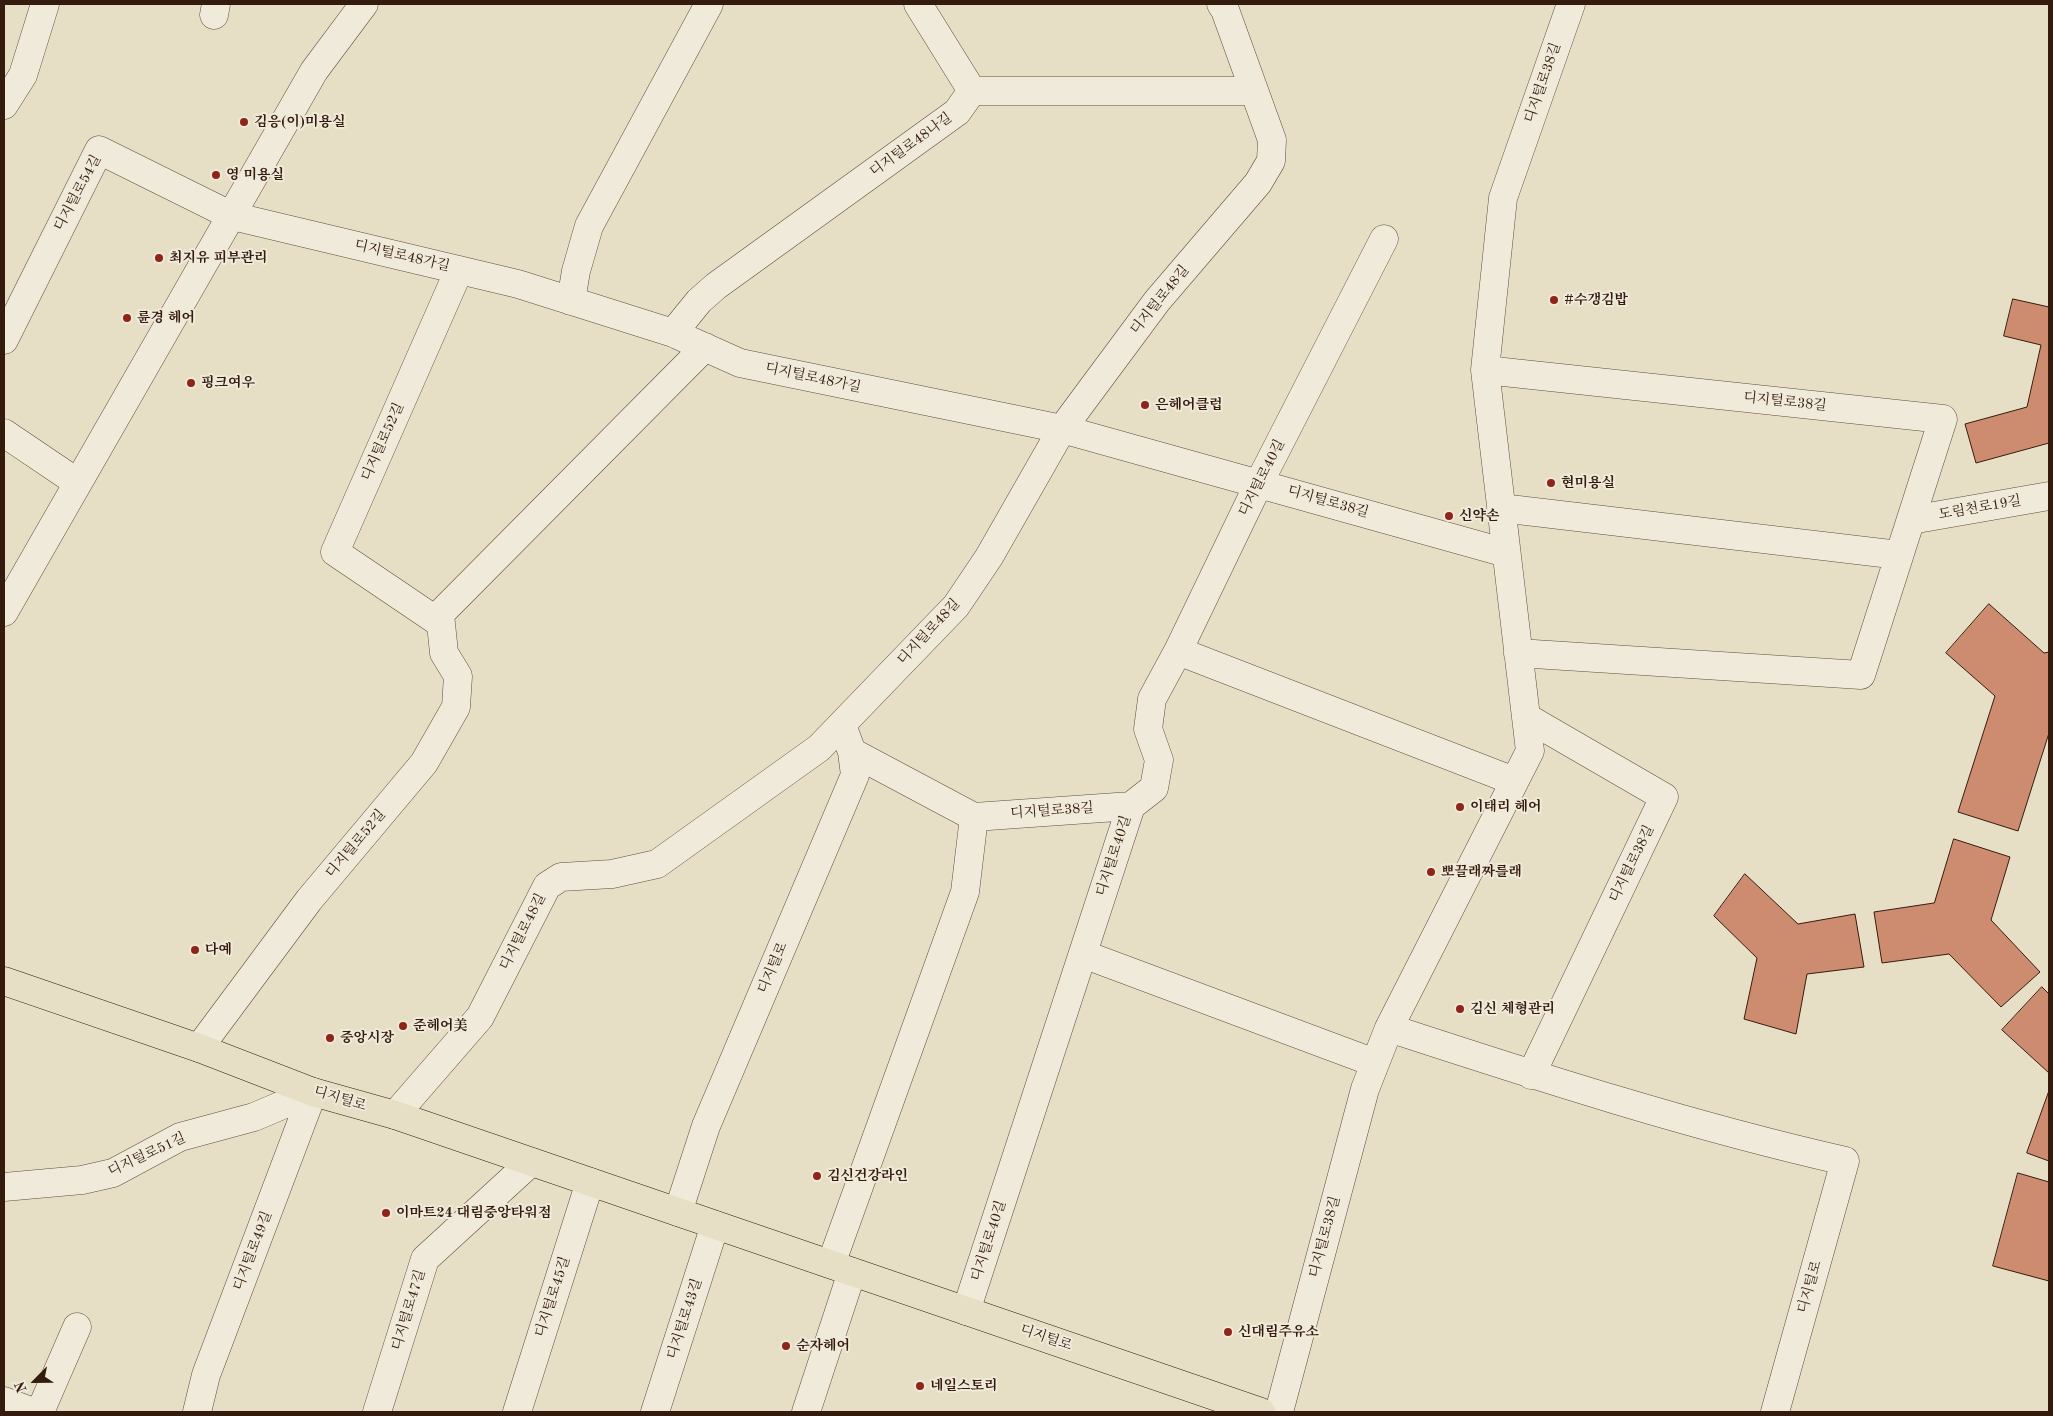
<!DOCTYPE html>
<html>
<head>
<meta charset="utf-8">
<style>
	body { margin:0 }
	#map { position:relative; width:2053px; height:1416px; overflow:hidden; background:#e7dfc5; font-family:"Old Standard TT",serif }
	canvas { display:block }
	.frame { position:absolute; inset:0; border:5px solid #351b0e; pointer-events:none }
	.north { position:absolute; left:10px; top:1356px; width:50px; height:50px; -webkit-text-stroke:4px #efead9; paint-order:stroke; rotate:247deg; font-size:14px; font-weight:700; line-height:20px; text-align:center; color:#351b0e }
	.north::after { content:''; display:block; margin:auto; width:18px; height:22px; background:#351b0e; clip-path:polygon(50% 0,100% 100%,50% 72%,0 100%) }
</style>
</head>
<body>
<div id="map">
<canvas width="2053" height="1416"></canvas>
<div class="frame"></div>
<div class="north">N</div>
</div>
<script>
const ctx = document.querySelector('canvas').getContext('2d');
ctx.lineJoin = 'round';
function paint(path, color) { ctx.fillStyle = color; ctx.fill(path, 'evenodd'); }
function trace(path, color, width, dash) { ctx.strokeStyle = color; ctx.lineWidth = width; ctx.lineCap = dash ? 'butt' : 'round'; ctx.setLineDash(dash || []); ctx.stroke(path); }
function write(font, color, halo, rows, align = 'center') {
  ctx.font = font + ' "Old Standard TT","Noto Serif KR",serif'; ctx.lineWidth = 4; ctx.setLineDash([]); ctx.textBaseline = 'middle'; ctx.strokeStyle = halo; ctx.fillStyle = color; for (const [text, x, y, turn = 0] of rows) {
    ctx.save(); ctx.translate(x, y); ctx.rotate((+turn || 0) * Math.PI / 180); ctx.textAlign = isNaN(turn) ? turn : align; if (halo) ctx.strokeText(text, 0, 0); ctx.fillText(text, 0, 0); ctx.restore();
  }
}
const building = new Path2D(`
	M2013,299L2049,307V443L1976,463L1965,424L2027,407L2041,345L2004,336Z
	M1989,604L2044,653L2049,652V733L2018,831L1958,812L1995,696L1946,653Z
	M1954,839L2010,857L1991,920L2040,972L2001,1007L1949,954L1882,963L1874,912L1934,903Z
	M1745,874L1798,924L1855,914L1864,967L1807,974L1796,1034L1744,1019L1757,958L1714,916Z
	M2042,987L2049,994V1073L2002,1030Z
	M2049,1091V1161L2027,1153Z
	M2018,1173L2049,1182V1281L1993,1266Z`);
paint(building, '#cd8c6f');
trace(building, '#351b0e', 1);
const minor = new Path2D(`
	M918,4L972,91
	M214,15L216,4
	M4,105L23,75L45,4
	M571,301L576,271L589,226L709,4
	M673,333L699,301L716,286L957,112L972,91H1254
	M4,340L99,150L232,216L518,284L673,333L740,363L1062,429L1499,551H1506
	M1485,370L1943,419L1861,675L1518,653
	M4,433L78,483
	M1501,508L1899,555
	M1911,520L2049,496
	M4,612L314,71L364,4
	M440,623L335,552L459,270
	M1178,651L1514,781
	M1526,717L1664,797L1531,1075
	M852,752L974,817
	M974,817L1131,806
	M1083,954L1375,1063
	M1389,1028C1539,1077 1691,1126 1845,1161L1775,1412
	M199,1048L309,900L424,763L456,707L458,676L444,653L440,614L705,347
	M395,1115L480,1017L547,886L561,877L612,874L657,864L819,748L956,606L989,557L1062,429L1157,301L1258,183L1271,161L1272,140L1225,10L1221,4
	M4,1187L82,1180L113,1173L180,1137L254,1117L313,1092
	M678,1212L706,1126L855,775L852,752L842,725
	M831,1264L965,892L974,817
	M966,1311L1131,806L1154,788L1159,760L1148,729L1152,699L1178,651L1259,483L1384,239
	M4,1401L33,1412
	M40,1412L77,1327
	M197,1412L206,1375L313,1092
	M377,1412L425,1259L531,1162
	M517,1412L590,1182
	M655,1412L715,1225
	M806,1412L852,1272
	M1279,1412L1365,1089L1389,1028L1530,751L1485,370L1503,198L1571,4`);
const major = new Path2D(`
	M4,981L199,1048L313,1092L395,1115L1261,1412`);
trace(minor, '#624c3c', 29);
trace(major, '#351b0e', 29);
trace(minor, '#efead9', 28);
trace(major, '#e7dfc5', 28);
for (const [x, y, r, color] of [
	[244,122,5,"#8f2418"],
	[216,175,5,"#8f2418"],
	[159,258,5,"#8f2418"],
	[1554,300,5,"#8f2418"],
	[127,318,5,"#8f2418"],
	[191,383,5,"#8f2418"],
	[1145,405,5,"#8f2418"],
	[1551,483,5,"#8f2418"],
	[1449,516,5,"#8f2418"],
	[1460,807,5,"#8f2418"],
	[1431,872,5,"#8f2418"],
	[195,950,5,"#8f2418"],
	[1460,1009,5,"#8f2418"],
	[403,1026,5,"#8f2418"],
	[330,1038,5,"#8f2418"],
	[817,1176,5,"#8f2418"],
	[386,1213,5,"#8f2418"],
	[1228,1332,5,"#8f2418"],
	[786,1346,5,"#8f2418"],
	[920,1386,5,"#8f2418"]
]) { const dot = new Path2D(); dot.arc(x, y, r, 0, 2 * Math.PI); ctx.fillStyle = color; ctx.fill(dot); trace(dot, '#efead9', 2); }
write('14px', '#351b0e', '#efead9', [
	["디지털로38길",1543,83,-71],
	["디지털로48나길",911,145,-36],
	["디지털로54길",78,193,-62],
	["디지털로48가길",402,256,13],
	["디지털로48길",1160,300,-51],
	["디지털로48가길",813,378,12],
	["디지털로38길",1785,402,6],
	["디지털로52길",383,442,-66],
	["디지털로40길",1262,478,-63],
	["디지털로38길",1328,502,16],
	["도림천로19길",1980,508,-10],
	["디지털로48길",929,632,-47],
	["디지털로38길",1052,811,-4],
	["디지털로52길",356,844,-50],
	["디지털로40길",1114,856,-72],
	["디지털로38길",1632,864,-64],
	["디지털로48길",523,932,-63],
	["디지털로",773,968,-67],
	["디지털로",340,1099,17],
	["디지털로51길",147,1155,-25],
	["디지털로38길",1325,1237,-75],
	["디지털로40길",989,1241,-72],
	["디지털로49길",253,1251,-69],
	["디지털로",1810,1287,-74],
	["디지털로45길",553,1297,-72],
	["디지털로47길",409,1310,-73],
	["디지털로43길",685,1319,-72],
	["디지털로",1046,1338,19]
]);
write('bold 14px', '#351b0e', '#efead9', [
	["김응(이)미용실",254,122],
	["영 미용실",226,175],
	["최지유 피부관리",169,258],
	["#수갱김밥",1564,300],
	["륜경 헤어",137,318],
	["핑크여우",201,383],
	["은헤어클럽",1155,405],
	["현미용실",1561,483],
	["신약손",1459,516],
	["이태리 헤어",1470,807],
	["뽀끌래짜를래",1441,872],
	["다예",205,950],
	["김신 체형관리",1470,1009],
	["준헤어美",413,1026],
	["중앙시장",340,1038],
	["김신건강라인",827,1176],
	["이마트24 대림중앙타워점",396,1213],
	["신대림주유소",1238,1332],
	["순자헤어",796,1346],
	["네일스토리",930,1386]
], 'left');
</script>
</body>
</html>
